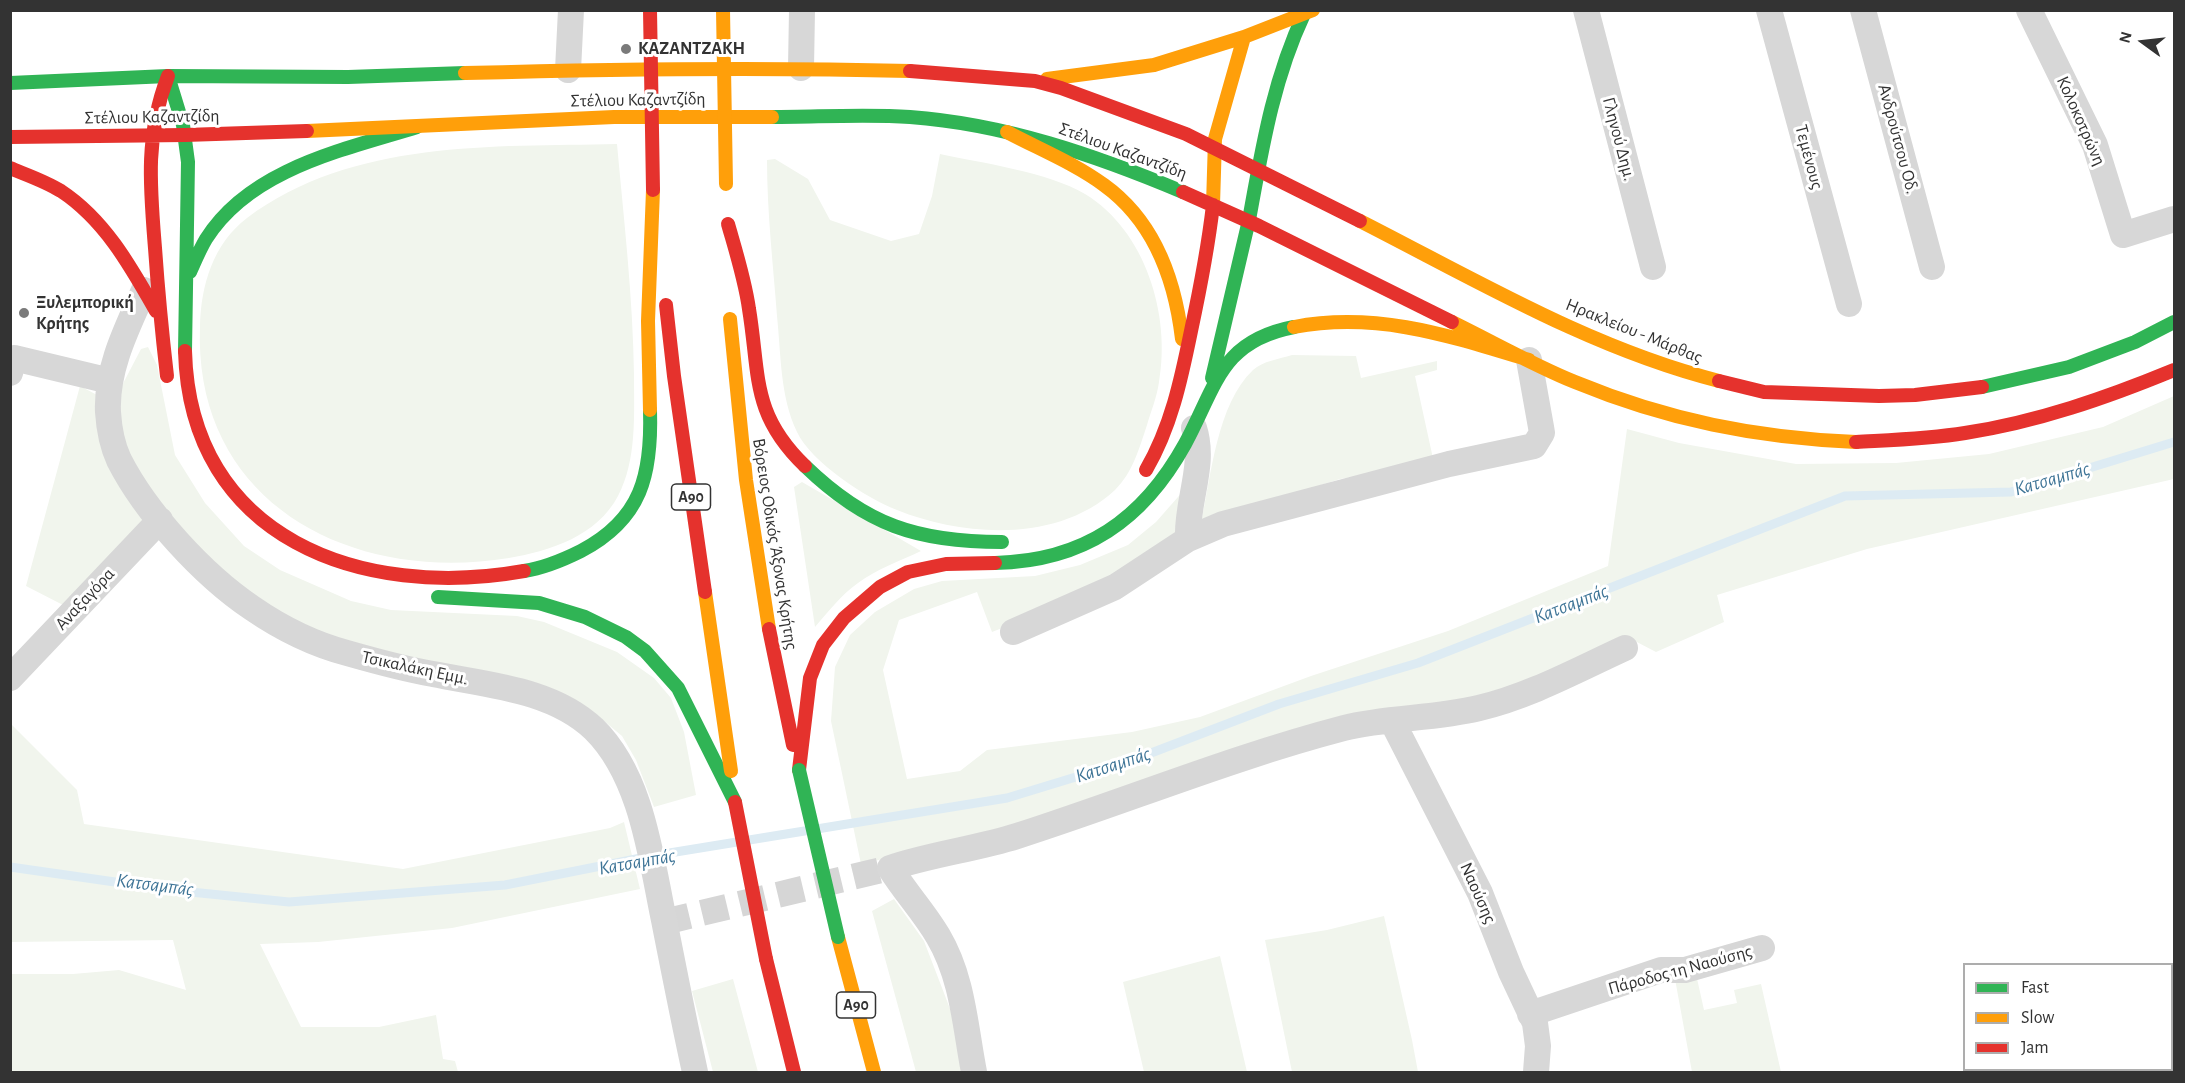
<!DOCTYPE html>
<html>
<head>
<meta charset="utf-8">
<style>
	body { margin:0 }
	#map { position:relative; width:2185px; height:1083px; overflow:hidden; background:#fff; font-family:"Alegreya Sans",sans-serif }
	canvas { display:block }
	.frame { position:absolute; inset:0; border:12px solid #333; pointer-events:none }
	.legend { position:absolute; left:1963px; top:963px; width:210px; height:108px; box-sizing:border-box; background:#fff; border:2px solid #adadad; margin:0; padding:8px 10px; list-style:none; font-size:18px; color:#333 }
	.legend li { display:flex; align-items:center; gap:12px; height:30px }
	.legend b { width:30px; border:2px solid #adadad }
	.north { position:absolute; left:2113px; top:12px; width:60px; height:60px; -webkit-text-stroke:4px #fff; paint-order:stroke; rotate:285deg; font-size:16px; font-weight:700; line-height:24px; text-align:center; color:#333 }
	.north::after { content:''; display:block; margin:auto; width:21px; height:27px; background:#333; clip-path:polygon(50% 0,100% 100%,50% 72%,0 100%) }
</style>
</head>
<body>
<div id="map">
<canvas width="2185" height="1083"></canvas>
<div class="frame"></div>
<ul class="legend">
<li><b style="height:8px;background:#30b455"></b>Fast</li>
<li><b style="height:8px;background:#ff9f0a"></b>Slow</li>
<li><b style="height:8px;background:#e5322d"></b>Jam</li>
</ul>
<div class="north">N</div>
</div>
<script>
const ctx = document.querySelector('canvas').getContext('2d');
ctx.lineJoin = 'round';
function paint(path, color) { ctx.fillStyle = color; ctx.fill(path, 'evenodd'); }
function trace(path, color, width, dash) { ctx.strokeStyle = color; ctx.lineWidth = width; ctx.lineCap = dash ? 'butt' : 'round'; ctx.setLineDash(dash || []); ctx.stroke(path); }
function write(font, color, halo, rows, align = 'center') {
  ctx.font = font + ' "Alegreya Sans",sans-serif'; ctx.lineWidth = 6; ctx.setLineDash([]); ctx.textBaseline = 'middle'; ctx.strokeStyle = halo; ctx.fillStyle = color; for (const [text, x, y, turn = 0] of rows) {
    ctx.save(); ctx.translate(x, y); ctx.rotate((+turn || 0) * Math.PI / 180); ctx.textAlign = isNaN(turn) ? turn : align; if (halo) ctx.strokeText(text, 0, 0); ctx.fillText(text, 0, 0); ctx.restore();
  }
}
paint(new Path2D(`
	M617,144C624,221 633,298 634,375C634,415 637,460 618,496C597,536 550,551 509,558C351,584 193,503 200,326C201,285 213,244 247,218C353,139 493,147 617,144Z
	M940,154C982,163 1048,172 1085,194C1146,231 1171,316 1159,382C1157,397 1151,411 1147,425C1139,449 1133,472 1115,490C1058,543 964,537 897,510C866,498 811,462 797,432C780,397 781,354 777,316C773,264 767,212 767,160L775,159L808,179L830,220L891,241L919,234L932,196Z
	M148,347L157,365L175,455L205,503L244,546L280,570L351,601L391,610L517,616L544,622L617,652L654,678L671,698L684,732L696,795L654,807L636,760L622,736L598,716L555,692L347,642L307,626L269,607L193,546L139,479L116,427L117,395L141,349Z
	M1292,355L1356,356L1361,378L1437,361V370L1415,376L1434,463L1340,479L1201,523C1211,476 1217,404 1253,370C1263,361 1279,359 1292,355Z
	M80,386L99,396L145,519L63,605L26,586Z
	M2174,396V479L1867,549L1717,595L1724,622L1656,652L1633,640L1533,684L999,833L861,864L831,721L835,667L850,635L875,612L914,589L942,581L1035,576L1080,565L1128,545L1156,522L1185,489L1178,532L1071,601L992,632L977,592L899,620L883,670L907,779L960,771L987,750L1132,732L1200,717L1311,676L1448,631L1608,566L1627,429L1679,443L1796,464L1896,463L1989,454L2103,427Z
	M802,482L921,551C900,561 877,569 858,583C841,595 828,612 815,627L794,487Z
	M10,723L77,790L84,824L403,869L610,828L624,822L640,889L452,928L318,942L260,944L301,1027H379L436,1015L443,1059L455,1061L458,1072H11V974H73L119,970L186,990L173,940L11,942Z
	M894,899L924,941L957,1027L968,1072H916L872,911Z
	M1384,916L1412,1040L1418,1072H1292L1265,940L1327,930Z
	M1220,956L1247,1072H1144L1123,982Z
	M1696,974L1704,1010L1737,1003L1734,990L1761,984L1781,1072H1692L1675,979Z
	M733,979L758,1072H713L692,991Z`), '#f1f5ed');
trace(new Path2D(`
	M10,867L171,890L289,902L505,885L651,856L1007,798L1138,758L1279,704L1418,663L1845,496L2011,492L2174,442`), '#ddebf3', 9);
trace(new Path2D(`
	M664,922L890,868`), '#d6d6d6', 26, [26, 13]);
trace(new Path2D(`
	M1586,10L1653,267
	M1769,10L1849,304
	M1863,10L1932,267
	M2029,10L2095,145L2123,235L2174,219
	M801,68L802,10
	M568,70L571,10
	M144,290C127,328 106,369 108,412C109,428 112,445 119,460C146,513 203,575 252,608C281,628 313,644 347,653C375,661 404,669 433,674C487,685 552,689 594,729C642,776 651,858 664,920C674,971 684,1022 695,1072
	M10,373L14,358L110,381
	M1188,539C1186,502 1206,465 1194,428
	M1013,632L1115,587L1188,539L1223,524L1449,464L1534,446L1542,433L1541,427L1529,360
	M10,678L160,520
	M1392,721L1480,893L1511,972L1535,1023L1538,1046L1536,1072
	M1530,1014L1661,970H1685L1762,948
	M974,1072C965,1026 963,978 938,936C924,912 905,892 890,868C932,854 976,849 1017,836C1126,801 1233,757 1344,728C1388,717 1434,719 1479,708C1530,696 1577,670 1625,648`), '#d7d7d7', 26);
trace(new Path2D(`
	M168,76L183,125L188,162L185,351
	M10,83L168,76L348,77L465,73
	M772,117C818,117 865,114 910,117C1005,124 1095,155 1183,192
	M1249,220C1262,149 1273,80 1304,14
	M190,272C195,261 200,249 206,239C250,169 343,150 417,127
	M1212,378L1249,220
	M1982,387L2069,367L2135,342L2174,322
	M805,466C866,525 917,542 1002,542
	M995,563C1084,561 1143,520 1185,444C1216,387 1220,341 1294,327
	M524,571C544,568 563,560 581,551C642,519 652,474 650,410
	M438,597L539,603L585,617L626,637L645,651L678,688L735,802`), '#30b455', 14);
trace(new Path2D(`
	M465,73C613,69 762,67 910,71
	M1047,79L1154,65L1244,37
	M307,131L614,117H772
	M1007,132C1039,149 1074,163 1104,185C1154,221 1175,279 1182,339
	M1213,205L1215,139L1244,37L1313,10
	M1360,221C1476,280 1592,349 1719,381
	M730,319L746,480L769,629
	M1452,322C1493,342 1533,365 1575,382C1667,420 1757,438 1856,442
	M1294,327C1377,311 1450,336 1529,360
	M650,410L648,321L653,190
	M705,592L731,771
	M838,937L874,1072`), '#ff9f0a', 14);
trace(new Path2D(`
	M910,71L1035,81L1061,88L1186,134L1360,221
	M10,137L185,135L307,131
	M10,168C27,175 45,181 61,191C105,220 131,267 156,311
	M1183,192L1259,226L1452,322
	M728,224C736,252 745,280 749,309C760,376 751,414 805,466
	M666,305L674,376L705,592
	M185,351C190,539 362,600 524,571
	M167,376C162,333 158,291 155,248C150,187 145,135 168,76
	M1719,381L1764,392L1879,396L1915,395L1982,387
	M1856,442C1892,440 1928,439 1965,433C2037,422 2106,398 2174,370
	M1146,470C1171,427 1181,380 1191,331C1200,289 1208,248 1213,205
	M769,629L793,745
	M799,770L810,678L823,645L844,618L880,587L908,572L946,564L995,563
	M766,959L794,1072`), '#e5322d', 14);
trace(new Path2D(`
	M799,770L838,937`), '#30b455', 14);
trace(new Path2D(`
	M723,10L726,184`), '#ff9f0a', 14);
trace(new Path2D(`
	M650,10L653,190
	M735,802L766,959`), '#e5322d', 14);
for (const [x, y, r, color] of [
	[626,49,6,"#7a7a7a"],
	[24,313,6,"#7a7a7a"]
]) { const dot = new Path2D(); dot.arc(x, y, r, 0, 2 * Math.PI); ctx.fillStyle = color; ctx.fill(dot); trace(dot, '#fff', 2); }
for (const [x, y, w] of [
	[691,497,39],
	[856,1005,39]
]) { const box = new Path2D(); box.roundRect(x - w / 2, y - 13, w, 26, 4.5); ctx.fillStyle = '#fff'; ctx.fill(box); trace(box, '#333', 1.5); }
write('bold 16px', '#333', null, [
	["Α90",691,497],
	["Α90",856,1005]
]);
write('bold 18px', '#333', '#fff', [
	["ΚΑΖΑΝΤΖΑΚΗ",638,49],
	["Ξυλεμπορική",36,303],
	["Κρήτης",36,324]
], 'left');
write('18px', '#333', '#fff', [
	["Στέλιου Καζαντζίδη",638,100,-1],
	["Στέλιου Καζαντζίδη",152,117,-1],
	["Κολοκοτρώνη",2081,121,66],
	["Γληνού Δημ.",1619,139,75],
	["Ανδρούτσου Οδ.",1898,139,75],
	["Στέλιου Καζαντζίδη",1123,151,20],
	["Τεμένους",1809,157,75],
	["Ηρακλείου - Μάρθας",1634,331,22],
	["Βόρειος Οδικός Άξονας Κρήτης",775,544,81],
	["Αναξαγόρα",85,599,-47],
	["Τσικαλάκη Εμμ.",415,668,12],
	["Ναούσης",1478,893,66],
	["Πάροδος 1η Ναούσης",1680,970,-15]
]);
write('italic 20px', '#3f7597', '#fff', [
	["Κατσαμπάς",2052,479,-16],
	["Κατσαμπάς",1571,604,-21],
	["Κατσαμπάς",1113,765,-18],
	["Κατσαμπάς",637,862,-10],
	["Κατσαμπάς",155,885,7]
]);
</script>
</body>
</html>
